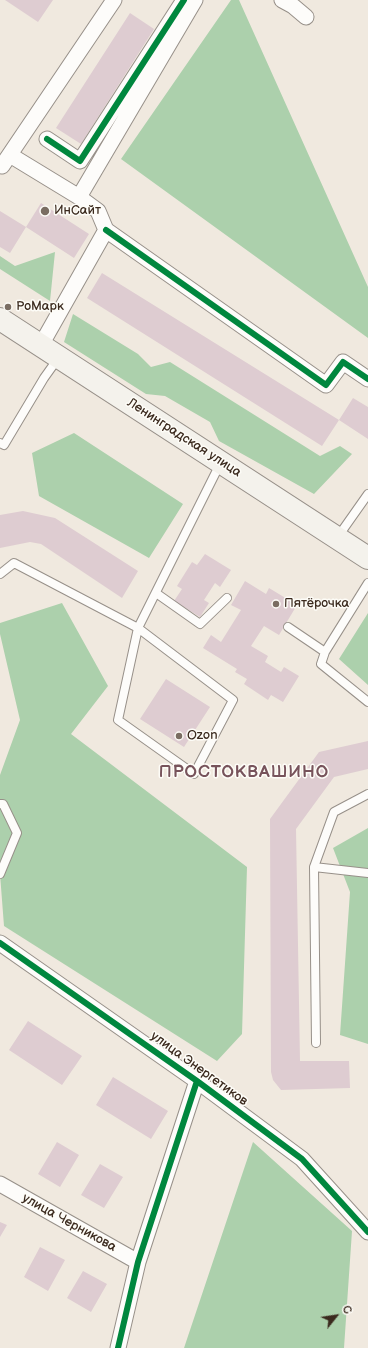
<!DOCTYPE html>
<html>
<head>
<meta charset="utf-8">
<style>
	body { margin:0 }
	#map { position:relative; width:368px; height:1348px; overflow:hidden; background:#f0e9df; font-family:"Balsamiq Sans",sans-serif }
	canvas { display:block }
	.north { position:absolute; left:316px; top:1296px; width:40px; height:40px; -webkit-text-stroke:3px #fdfcf7; paint-order:stroke; rotate:60deg; font-size:11px; font-weight:700; line-height:16px; text-align:center; color:#3b2a1e }
	.north::after { content:''; display:block; margin:auto; width:14px; height:18px; background:#3b2a1e; clip-path:polygon(50% 0,100% 100%,50% 72%,0 100%) }
</style>
</head>
<body>
<div id="map">
<canvas width="368" height="1348"></canvas>
<div class="north">С</div>
</div>
<script>
const ctx = document.querySelector('canvas').getContext('2d');
ctx.lineJoin = 'round';
function paint(path, color) { ctx.fillStyle = color; ctx.fill(path, 'evenodd'); }
function trace(path, color, width, dash) { ctx.strokeStyle = color; ctx.lineWidth = width; ctx.lineCap = dash ? 'butt' : 'round'; ctx.setLineDash(dash || []); ctx.stroke(path); }
function write(font, color, halo, rows, align = 'center') {
  ctx.font = font + ' "Balsamiq Sans",sans-serif'; ctx.lineWidth = 3; ctx.setLineDash([]); ctx.textBaseline = 'middle'; ctx.strokeStyle = halo; ctx.fillStyle = color; for (const [text, x, y, turn = 0] of rows) {
    ctx.save(); ctx.translate(x, y); ctx.rotate((+turn || 0) * Math.PI / 180); ctx.textAlign = isNaN(turn) ? turn : align; if (halo) ctx.strokeText(text, 0, 0); ctx.fillText(text, 0, 0); ctx.restore();
  }
}
paint(new Path2D(`
	M231,0H239L368,287V338L121,159Z
	M55,252L50,301L0,269V256L15,266Z
	M73,314L138,354L151,367L170,362L320,456L340,446L352,454L314,494L219,441L210,422L165,396L146,394L64,342Z
	M74,433L183,504L149,558L39,496L32,453Z
	M62,603L108,686L71,734L247,867L242,1034L217,1061L4,926L0,874V775L20,720L0,634V623Z
	M368,613V685L339,659Z
	M368,828V1044L340,1035L350,892L333,848Z
	M253,1142L352,1231L344,1348H184Z`), '#acd0ac');
paint(new Path2D(`
	M5,0H53L38,22Z
	M130,13L154,29L81,144L56,128Z
	M41,203L89,234L74,258L26,227Z
	M0,211L26,227L10,253L0,247Z
	M102,273L339,420L322,446L87,298Z
	M353,398L368,407V439L339,420Z
	M23,511L55,518L138,571L122,598L41,544L30,542L0,548V515Z
	M205,554L231,570L220,587L215,583L204,600L209,603L200,617L174,601L182,589L177,586L192,562L197,565Z
	M245,581L266,594L269,588L297,605L279,635L264,626L251,646L268,656L265,662L281,672L284,667L299,676L283,702L271,695L268,700L244,684L247,679L235,672L237,669L203,648L211,635L221,642L241,610L231,605Z
	M166,679L210,707L184,747L140,719Z
	M368,741V769L334,777L296,829L300,1061H349L350,1088L281,1090L273,1080L271,1072L270,819L319,752Z
	M28,1021L82,1056L62,1085L9,1050Z
	M113,1077L168,1111L151,1139L96,1105Z
	M57,1142L79,1155L60,1187L38,1174Z
	M100,1164L123,1177L104,1208L81,1195Z
	M0,1222L7,1225L0,1237Z
	M40,1247L65,1260L48,1291L24,1277Z
	M83,1271L107,1284L91,1312L67,1298Z`), '#deccd1');
const service = new Path2D(`
	M0,443L4,445L44,378L59,357
	M337,538L368,494
	M0,574L14,563L138,628L233,700L194,774L118,720L138,628L220,464
	M156,593L200,624L227,598
	M288,627L325,652L368,583
	M325,652L321,664L368,702
	M0,804H3L17,833L0,874
	M314,867L368,873
	M316,1043L314,867L334,812L368,794`);
const minor = new Path2D(`
	M282,0L293,6L306,17
	M47,139L80,161L184,0
	M10,155L79,197L98,211L106,230L41,345
	M0,165L2,166L114,0
	M79,197L195,0
	M106,230L326,385L343,362L368,379
	M0,943L197,1081L302,1159L368,1232
	M0,1184L138,1262
	M118,1348L138,1262L197,1081`);
const secondary = new Path2D(`
	M0,319L368,558`);
trace(service, '#979089', 10);
trace(minor, '#979089', 17);
trace(secondary, '#979089', 24);
trace(service, '#fdfcfa', 8);
trace(minor, '#fdfcfa', 15);
trace(secondary, '#f4f2ec', 22);
trace(new Path2D(`
	M47,139L80,161L184,0
	M106,230L326,385L343,362L368,379
	M0,943L197,1081L302,1159L368,1232
	M118,1348L138,1262L197,1081`), '#00873e', 6);
for (const [x, y, r, color] of [
	[45,211,5,"#7a6d62"],
	[8,307,4,"#7a6d62"],
	[276,604,4,"#7a6d62"],
	[179,736,4,"#7a6d62"]
]) { const dot = new Path2D(); dot.arc(x, y, r, 0, 2 * Math.PI); ctx.fillStyle = color; ctx.fill(dot); trace(dot, '#fdfcf7', 1.5); }
write('13px', '#3b2a1e', '#fdfcf7', [
	["ИнСайт",54,211],
	["РоМарк",16,307],
	["Пятёрочка",284,604],
	["Ozon",187,736]
], 'left');
write('13px', '#3b2a1e', '#fdfcf7', [
	["Ленинградская улица",184,438,33],
	["улица Энергетиков",199,1069,36],
	["улица Черникова",69,1223,29]
]);
ctx.letterSpacing = '1px';
write('bold 17px', '#77535b', '#fdfcf7', [
	["ПРОСТОКВАШИНО",244,773]
]);
ctx.letterSpacing = '0px';
</script>
</body>
</html>
